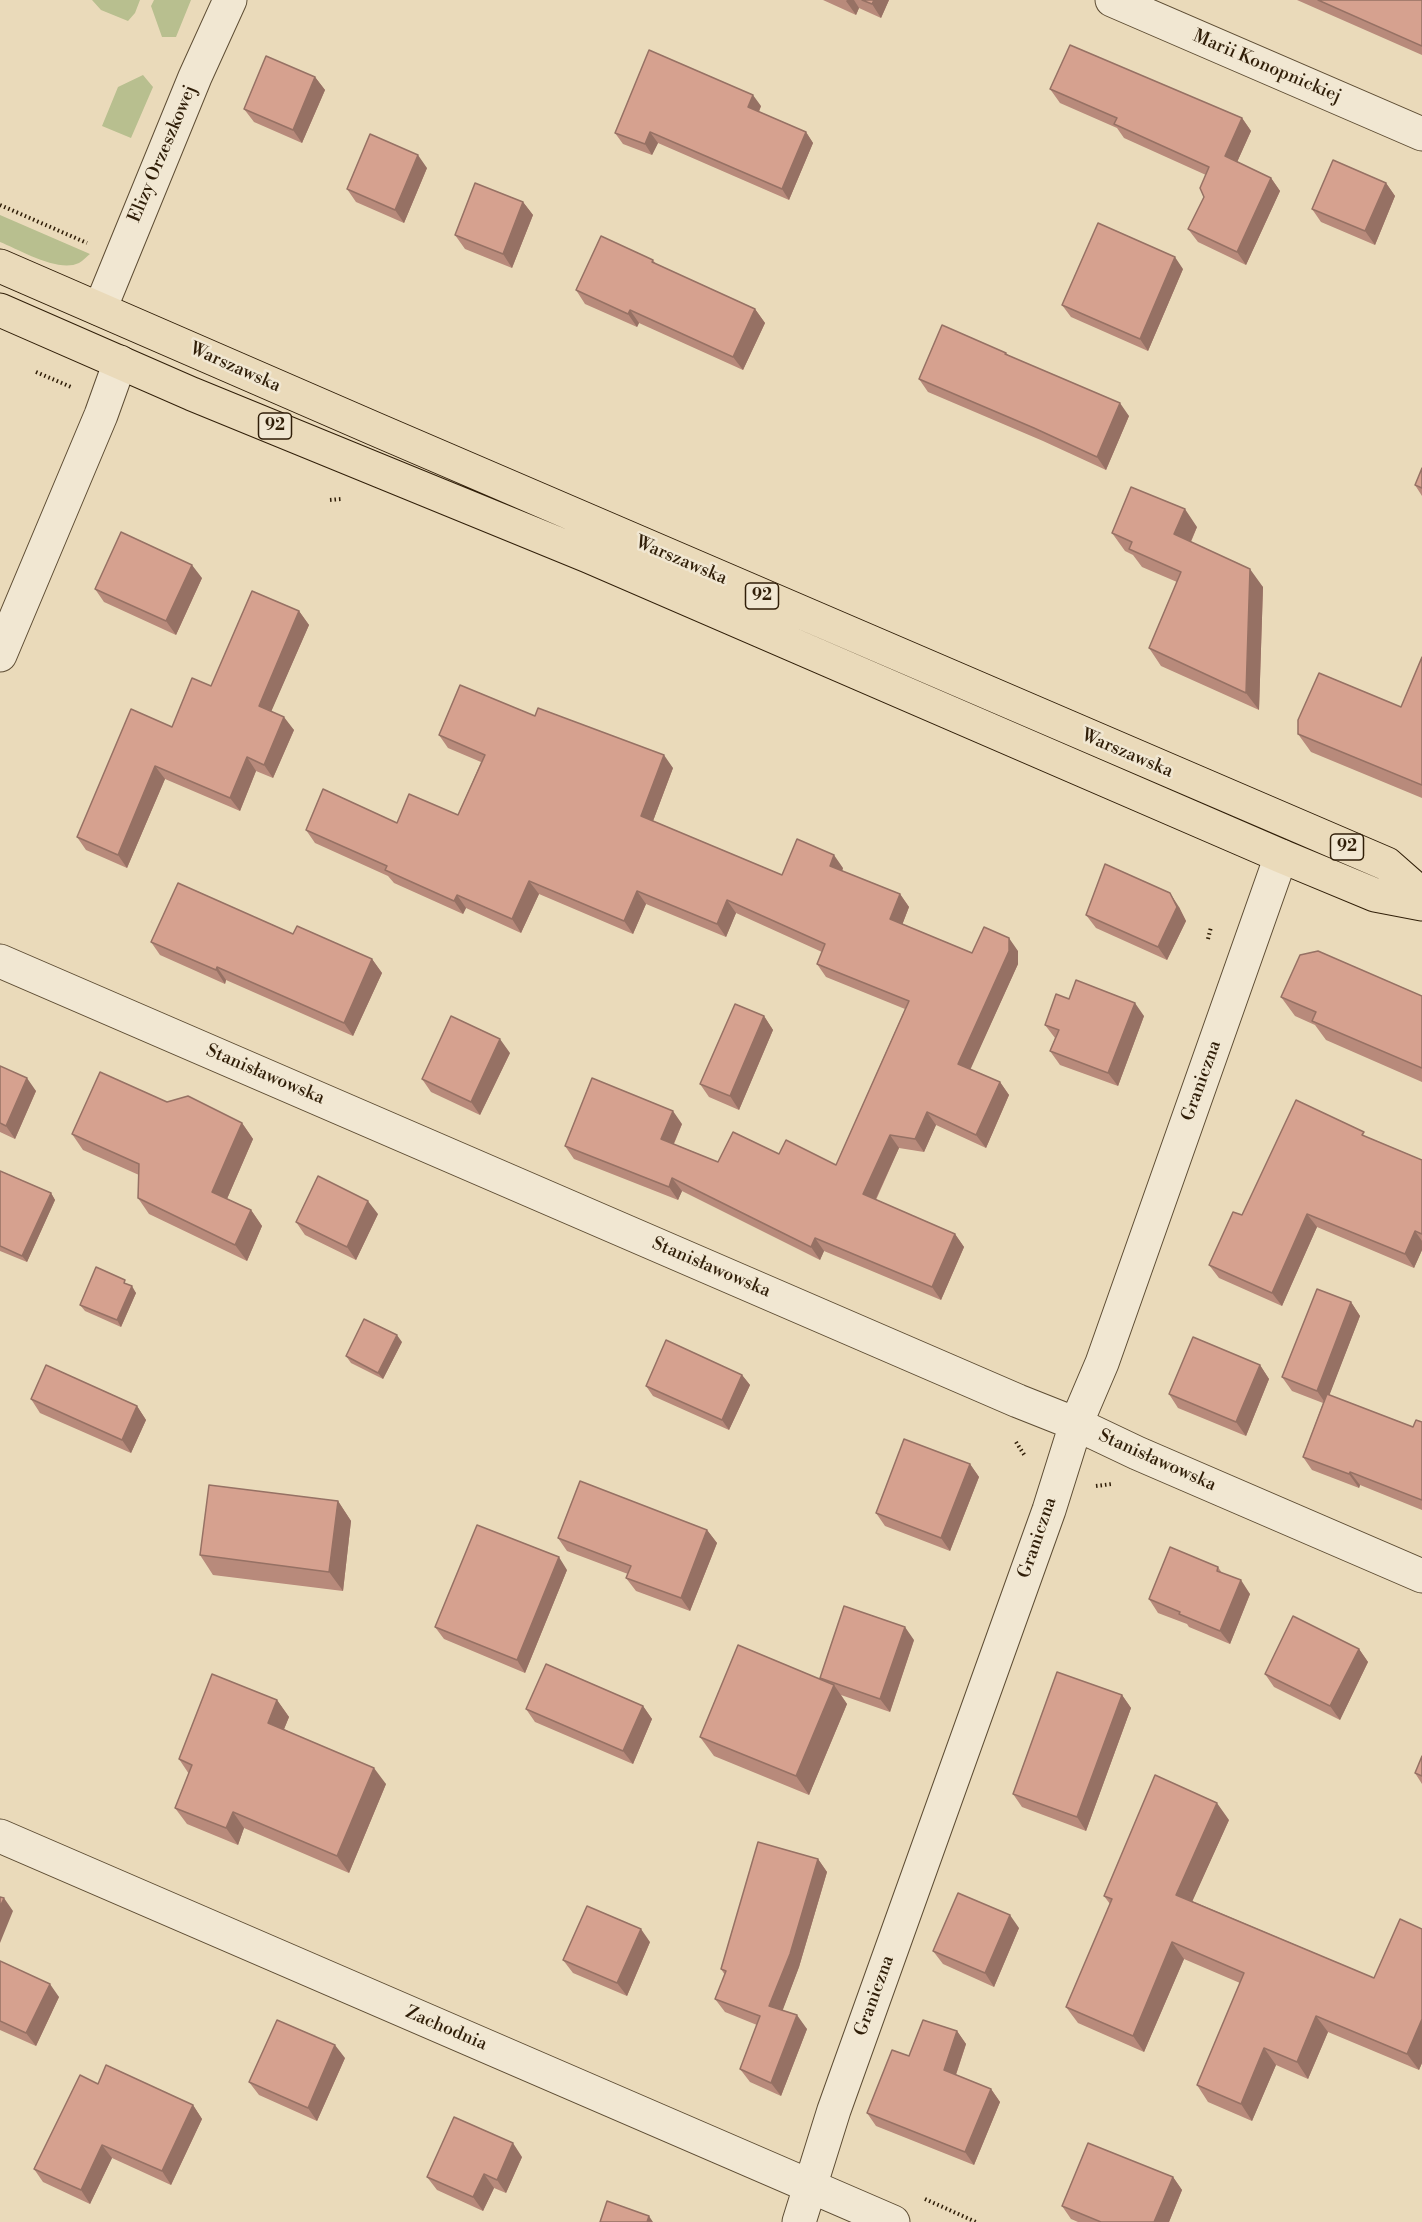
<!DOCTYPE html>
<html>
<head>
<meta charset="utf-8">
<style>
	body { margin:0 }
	canvas { display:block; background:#eadaba }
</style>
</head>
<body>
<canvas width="1422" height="2222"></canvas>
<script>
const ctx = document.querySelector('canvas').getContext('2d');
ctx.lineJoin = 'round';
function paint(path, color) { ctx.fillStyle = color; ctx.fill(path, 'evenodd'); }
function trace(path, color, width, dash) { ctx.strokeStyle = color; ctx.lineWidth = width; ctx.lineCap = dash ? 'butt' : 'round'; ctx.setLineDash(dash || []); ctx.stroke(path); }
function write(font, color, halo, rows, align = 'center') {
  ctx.font = font + ' "Libre Bodoni",serif'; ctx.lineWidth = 5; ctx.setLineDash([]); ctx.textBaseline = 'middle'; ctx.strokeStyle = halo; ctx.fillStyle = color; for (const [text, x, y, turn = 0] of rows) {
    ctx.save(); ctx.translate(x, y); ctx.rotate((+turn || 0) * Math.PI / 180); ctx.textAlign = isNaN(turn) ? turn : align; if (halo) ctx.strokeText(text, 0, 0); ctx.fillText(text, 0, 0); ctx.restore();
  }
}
paint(new Path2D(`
	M92,0H140L135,13L128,21L101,10Z
	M154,0H191L176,37H162L151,6Z
	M143,75L153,87L131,138L102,126L118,87Z
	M0,215L90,254C87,256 83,261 79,263C58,273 20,250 0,242Z`), '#b8bf8f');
const minor = new Path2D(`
	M1112,0L1422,134
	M100,309L195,77L230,0
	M0,655L101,415L120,362
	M0,961L1018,1401L1076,1424L1137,1453L1422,1576
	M0,1836L893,2222
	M799,2222L834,2110L1049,1510L1076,1424L1102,1363L1281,856`);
const major = new Path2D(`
	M0,266L375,429L1387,864L1422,895
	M0,310L192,394L588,556L1281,856L1375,895L1422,904`);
trace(minor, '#5e4d34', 35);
trace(major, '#301e08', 35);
trace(new Path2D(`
	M0,205L87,243
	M36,372L71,387
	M330,500L341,499
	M1208,939L1211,927
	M1016,1442L1025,1456
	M1096,1486L1112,1484
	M925,2199L976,2222`), '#301e08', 4, [1.5, 3]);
trace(minor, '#f1e7d2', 33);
trace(major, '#eadaba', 33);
paint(new Path2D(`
	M823,0H889L881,18L859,8L856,15Z
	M1297,0H1422V55Z
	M315,77L325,90L302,143L254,122L244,109Z
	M1050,89L1242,118L1251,131L1237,162L1271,178L1280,191L1246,265L1198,242L1188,229L1204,197L1206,175L1124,138L1117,128L1060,103Z
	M761,106L759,112L806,132L813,143L789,200L658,143L652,155L623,144L615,133Z
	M427,168L404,223L356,202L347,189Z
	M1386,183L1395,196L1375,245L1321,222L1312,209Z
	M523,202L533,215L512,268L465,249L455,235Z
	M653,260L656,264L755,309L765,323L743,370L639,323L637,327L585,304L576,290Z
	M1183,269L1148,351L1071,317L1062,305Z
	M1006,353L1008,355L1129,416L1106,470L1043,441L928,392L919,379Z
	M1422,468V496L1415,485Z
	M1197,527L1191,542L1263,587L1259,710L1161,666L1149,648L1177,582L1142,567L1133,555L1125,551L1112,533Z
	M202,578L176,635L104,602L95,589Z
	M299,611L309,625L271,711L294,730L273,778L256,771L240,811L165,779L127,868L86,850L77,837L172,727L211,686Z
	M1422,657V798L1311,752L1298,734L1401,707Z
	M535,716L673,768L653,821L782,875L843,868L842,871L900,894L909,907L902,925L972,953L1018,951V964L970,1069L1000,1082L1009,1095L986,1148L936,1125L924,1152L899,1148L876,1200L955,1234L964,1247L941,1300L824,1251L820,1260L682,1191L678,1200L574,1159L565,1146L682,1124L674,1144L718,1162L779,1154L836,1165L905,1009L826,977L817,964L822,952L736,913L726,937L646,904L633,934L539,894L521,933L466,908L463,914L394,883L388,876L315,843L306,830L397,823L458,815L481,762L448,748L439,735Z
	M1179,907L1186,921L1167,960L1096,928L1086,915Z
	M293,934L372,959L382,973L353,1036L226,980L225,984L160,955L151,942Z
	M1422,996V1082L1326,1040L1315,1025L1295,1016L1281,997Z
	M1069,999L1144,1016L1118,1086L1060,1065L1050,1051L1055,1038L1045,1025Z
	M764,1016L773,1030L739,1110L709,1097L700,1084Z
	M510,1053L480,1115L431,1092L422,1079Z
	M0,1066L36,1091L15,1139L0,1132Z
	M167,1102L242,1123L253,1139L227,1199L251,1210L262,1226L247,1261L149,1214L138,1198L139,1175L83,1150L72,1134Z
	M1367,1137L1422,1160V1250L1414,1268L1317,1227L1282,1306L1219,1278L1209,1265L1242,1215Z
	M0,1171L51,1193L55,1200L27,1262L0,1251Z
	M378,1214L356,1260L305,1235L296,1222Z
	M128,1285L136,1293L121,1327L85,1311L80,1305Z
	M1351,1302L1360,1316L1329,1395L1413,1427L1422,1422V1510L1360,1485L1359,1488L1312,1470L1303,1457L1323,1403L1292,1391L1282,1377Z
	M402,1342L383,1379L351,1363L346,1356Z
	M1260,1365L1269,1379L1246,1436L1178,1408L1169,1394Z
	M742,1375L750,1385L729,1430L653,1396L646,1386Z
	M31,1399L137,1406L146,1420L131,1453L40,1413Z
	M970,1464L979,1477L950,1551L885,1526L876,1513Z
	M338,1501L351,1521L343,1591L213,1575L200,1555Z
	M707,1530L717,1543L690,1611L636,1591L626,1578L628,1574L567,1551L558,1538Z
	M1218,1567L1222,1573L1250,1594L1230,1644L1189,1627L1187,1624L1158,1613L1149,1599Z
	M567,1570L525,1673L444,1639L435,1627Z
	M914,1640L890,1712L841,1695L847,1704L809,1795L714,1756L700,1737L821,1680L820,1678Z
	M1359,1649L1368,1662L1340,1720L1274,1687L1265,1674Z
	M1122,1695L1131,1708L1086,1831L1022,1807L1013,1794Z
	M277,1700L289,1717L284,1729L386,1784L349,1873L244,1828L238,1845L187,1824L175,1808L189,1774L179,1759Z
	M643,1706L652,1719L633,1764L535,1722L526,1709Z
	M1422,1756V1784L1415,1773Z
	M1229,1820L1192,1901L1374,1978L1422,1929V2063L1419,2070L1328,2032L1308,2079L1276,2065L1252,2121L1208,2102L1197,2085L1240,1983L1184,1959L1144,2052L1078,2023L1066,2007L1110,1904L1104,1896Z
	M818,1859L827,1872L799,1967L782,2011L807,2029L781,2096L750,2082L740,2069L757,2025L725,2012L715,1999L725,1975L721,1969Z
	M1019,1928L994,1987L943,1964L933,1951Z
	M650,1942L627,1996L573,1973L563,1960Z
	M0,1961L59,1997L36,2046L0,2030Z
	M957,2031L966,2044L956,2075L991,2089L1000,2102L974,2165L876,2126L867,2113L909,2056Z
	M345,2058L317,2121L259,2095L249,2082Z
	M98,2084L193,2105L202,2119L171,2185L112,2158L90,2204L43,2182L34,2169Z
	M522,2157L506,2193L494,2188L483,2211L437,2190L427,2177Z
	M1173,2177L1182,2190L1169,2222H1078L1071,2219L1062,2206Z`), '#b88a7b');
paint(new Path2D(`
	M847,0H854L859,8L856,15L846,1Z
	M874,0H889L881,18L872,4Z
	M315,77L325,90L302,143L293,130Z
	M753,95L761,106L756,118L748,107Z
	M1242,118L1251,131L1234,169L1225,156Z
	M650,132L658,143L652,155L645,144Z
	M806,132L813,143L789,200L782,189Z
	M418,155L427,168L404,223L395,210Z
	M1271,178L1280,191L1246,265L1237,252Z
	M1386,183L1395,196L1375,245L1365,231Z
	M523,202L533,215L512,268L503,254Z
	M1175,257L1183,269L1148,351L1140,339Z
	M755,309L765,323L743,370L733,357Z
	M630,310L639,323L637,327L628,314Z
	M1120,403L1129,416L1106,470L1097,457Z
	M1185,509L1197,527L1186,552L1174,534Z
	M192,565L202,578L176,635L166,621Z
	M1250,569L1263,587L1259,710L1246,693Z
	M299,611L309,625L268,719L259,706Z
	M284,717L294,730L273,778L264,765Z
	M664,755L673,768L650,829L641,816Z
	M247,757L256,771L240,811L230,798Z
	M155,766L165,779L127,868L118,855Z
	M834,855L843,868L839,879L830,866Z
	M529,881L539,894L521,933L512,919Z
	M637,891L646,904L633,934L624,921Z
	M1170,893L1179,907L1186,921L1167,960L1158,947Z
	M900,894L909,907L899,933L890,919Z
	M457,895L466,908L463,914L454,901Z
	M727,900L736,913L726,937L717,924Z
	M1009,938L1018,951V964L967,1077L958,1064Z
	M372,959L382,973L353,1036L344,1023Z
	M217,967L226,980L225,984L216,970Z
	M1135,1003L1144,1016L1118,1086L1108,1073Z
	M764,1016L773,1030L739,1110L730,1096Z
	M500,1039L510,1053L480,1115L471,1102Z
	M27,1078L36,1091L15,1139L6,1126Z
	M1000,1082L1009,1095L986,1148L976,1135Z
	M673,1111L682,1124L670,1152L661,1139Z
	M927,1112L936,1125L924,1152L915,1139Z
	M242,1123L253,1139L223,1208L212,1192Z
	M890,1135L899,1148L872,1207L863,1194Z
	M672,1178L682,1191L678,1200L669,1187Z
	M51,1193L55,1200L27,1262L22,1256Z
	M368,1201L378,1214L356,1260L347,1247Z
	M251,1210L262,1226L247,1261L235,1245Z
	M1307,1214L1317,1227L1282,1306L1272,1293Z
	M1415,1231L1422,1241V1250L1414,1268L1405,1254Z
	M955,1234L964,1247L941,1300L932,1287Z
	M815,1238L824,1251L820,1260L811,1247Z
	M132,1286L136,1293L121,1327L117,1320Z
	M1351,1302L1360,1316L1326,1404L1317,1391Z
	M397,1335L402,1342L383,1379L378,1373Z
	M1260,1365L1269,1379L1246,1436L1236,1422Z
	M742,1375L750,1385L729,1430L722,1420Z
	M137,1406L146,1420L131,1453L122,1440Z
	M970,1464L979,1477L950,1551L941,1538Z
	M1350,1472L1360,1485L1359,1488L1349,1474Z
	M338,1501L351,1521L343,1591L329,1572Z
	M707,1530L717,1543L690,1611L681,1598Z
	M559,1557L567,1570L525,1673L517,1660Z
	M1241,1580L1250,1594L1230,1644L1220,1631Z
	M905,1627L914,1640L890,1712L880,1699Z
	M1359,1649L1368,1662L1340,1720L1330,1706Z
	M834,1685L847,1704L809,1795L796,1776Z
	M1122,1695L1131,1708L1086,1831L1077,1817Z
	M277,1700L289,1717L280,1739L268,1723Z
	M643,1706L652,1719L633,1764L623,1751Z
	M374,1768L386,1784L349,1873L337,1856Z
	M1217,1803L1229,1820L1188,1911L1176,1895Z
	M233,1812L244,1828L238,1845L226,1828Z
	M818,1859L827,1872L799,1967L779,2020L769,2006Z
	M4,1898L13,1911L0,1943V1907Z
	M1010,1915L1019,1928L994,1987L985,1973Z
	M641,1929L650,1942L627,1996L617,1983Z
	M1172,1942L1184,1959L1144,2052L1133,2036Z
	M50,1984L59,1997L36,2046L26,2033Z
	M797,2015L807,2029L781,2096L771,2083Z
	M1316,2016L1328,2032L1308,2079L1297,2062Z
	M1422,2019V2063L1419,2070L1407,2054Z
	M957,2031L966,2044L953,2083L944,2070Z
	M335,2045L345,2058L317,2121L308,2108Z
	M1264,2048L1276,2065L1252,2121L1241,2104Z
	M991,2089L1000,2102L974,2165L965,2152Z
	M193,2105L202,2119L171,2185L162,2171Z
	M513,2143L522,2157L506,2193L497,2180Z
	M102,2145L112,2158L90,2204L81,2190Z
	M484,2174L494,2188L483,2211L473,2197Z
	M1173,2177L1182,2190L1169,2222H1154Z
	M649,2216L653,2222H647Z`), '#967164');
const building = new Path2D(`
	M862,0H874L872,4Z
	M1318,0H1422V46Z
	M1070,45L1242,118L1225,156L1271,178L1237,252L1188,229L1204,197L1200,188L1209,167L1114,124L1117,118L1050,89Z
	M649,50L753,95L748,107L806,132L782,189L650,132L645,144L615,133Z
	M266,56L315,77L293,130L244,109Z
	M370,134L418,155L395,210L347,189Z
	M1333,160L1386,183L1365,231L1312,209Z
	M475,183L523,202L503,254L455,235Z
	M1098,223L1175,257L1140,339L1062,305Z
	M601,236L653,260L652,262L755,309L733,357L630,310L628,314L576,290Z
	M942,325L1006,353L1005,354L1120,403L1097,457L1034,428L919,379Z
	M1422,468V488L1415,485Z
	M1131,487L1185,509L1174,534L1250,569L1246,693L1149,648L1181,572L1129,549L1132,542L1112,533Z
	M121,532L192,565L166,621L95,589Z
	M252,591L299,611L259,706L284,717L264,765L247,757L230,798L155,766L118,855L77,837L131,709L172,727L192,678L211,686Z
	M1422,657V785L1298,734V720L1319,673L1401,707Z
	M460,685L535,716L538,708L664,755L641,816L782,875L797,839L834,855L830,866L900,894L890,919L972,953L984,927L1009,938V951L958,1064L1000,1082L976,1135L927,1112L915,1139L890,1135L863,1194L955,1234L932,1287L815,1238L811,1247L672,1178L669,1187L565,1146L592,1078L673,1111L661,1139L718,1162L733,1132L779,1154L786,1140L836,1165L909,1001L817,964L825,944L727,900L717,924L637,891L624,921L529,881L512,919L457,895L454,901L385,870L387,866L306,830L323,789L397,823L409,794L458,815L485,755L439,735Z
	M1105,864L1170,893L1177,907L1158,947L1086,915Z
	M178,883L293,934L297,926L372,959L344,1023L217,967L216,970L151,942Z
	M1318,951L1422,996V1068L1312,1021L1316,1012L1281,997L1300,955Z
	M1076,980L1135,1003L1108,1073L1050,1051L1059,1030L1045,1025L1056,994L1069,999Z
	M735,1004L764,1016L730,1096L700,1084Z
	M451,1016L500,1039L471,1102L422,1079Z
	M0,1066L27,1078L6,1126L0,1123Z
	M100,1072L167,1102L188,1096L242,1123L212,1192L251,1210L235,1245L138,1198L139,1164L72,1134Z
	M1296,1100L1364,1132L1362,1135L1422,1160V1234L1415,1231L1405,1254L1307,1214L1272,1293L1209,1265L1233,1212L1242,1215Z
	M0,1171L51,1193L22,1256L0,1246Z
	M318,1176L368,1201L347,1247L296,1222Z
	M96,1267L125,1280L124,1283L132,1286L117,1320L80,1305Z
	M1317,1289L1351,1302L1317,1391L1282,1377Z
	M364,1319L397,1335L378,1373L346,1356Z
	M1193,1337L1260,1365L1236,1422L1169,1394Z
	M666,1340L742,1375L722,1420L646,1386Z
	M46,1365L137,1406L122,1440L31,1399Z
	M1327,1394L1413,1427L1416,1420L1422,1422V1500L1350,1472L1349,1474L1303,1457Z
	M904,1439L970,1464L941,1538L876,1513Z
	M580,1481L707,1530L681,1598L626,1578L631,1566L558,1538Z
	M209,1485L338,1501L329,1572L200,1555Z
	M477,1525L559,1557L517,1660L435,1627Z
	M1170,1547L1218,1567L1217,1571L1241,1580L1220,1631L1179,1614L1180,1612L1149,1599Z
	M844,1606L905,1627L880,1699L820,1678Z
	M1293,1616L1359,1649L1330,1706L1265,1674Z
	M738,1645L834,1685L796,1776L700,1737Z
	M546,1664L643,1706L623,1751L526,1709Z
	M1057,1672L1122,1695L1077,1817L1013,1794Z
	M212,1674L277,1700L268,1723L374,1768L337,1856L233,1812L226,1828L175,1808L192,1765L179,1759Z
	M1422,1756V1776L1415,1773Z
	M1155,1775L1217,1803L1176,1895L1374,1978L1400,1919L1422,1929V2019L1407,2054L1316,2016L1297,2062L1264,2048L1241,2104L1197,2085L1244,1973L1172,1942L1133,2036L1066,2007L1112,1899L1104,1896Z
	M758,1842L818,1859L790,1954L769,2006L797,2015L771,2083L740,2069L760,2016L715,1999L726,1971L721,1969Z
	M958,1893L1010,1915L985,1973L933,1951Z
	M0,1897L4,1898L0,1907Z
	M587,1906L641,1929L617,1983L563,1960Z
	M0,1961L50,1984L26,2033L0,2021Z
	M277,2020L335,2045L308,2108L249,2082Z
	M923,2020L957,2031L944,2070L991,2089L965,2152L867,2113L892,2050L909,2056Z
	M106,2065L193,2105L162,2171L102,2145L81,2190L34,2169L80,2075L98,2084Z
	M454,2117L513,2143L497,2180L484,2174L473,2197L427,2177Z
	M1088,2143L1173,2177L1154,2222H1101L1062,2206Z
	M607,2201L649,2216L647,2222H600Z`);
paint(building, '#d6a18f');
trace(building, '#967164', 1.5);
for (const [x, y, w] of [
	[275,426,33],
	[762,596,33],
	[1347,847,33]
]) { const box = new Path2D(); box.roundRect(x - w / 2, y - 13, w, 26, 4.5); ctx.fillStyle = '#f1e7d2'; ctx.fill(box); trace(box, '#301e08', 1.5); }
write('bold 16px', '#301e08', null, [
	["92",275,426],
	["92",762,596],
	["92",1347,847]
]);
write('18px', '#301e08', '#f1e7d2', [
	["Marii Konopnickiej",1267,67,23],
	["Elizy Orzeszkowej",163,154,-67],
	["Warszawska",235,368,24],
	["Warszawska",681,561,23],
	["Warszawska",1127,754,23],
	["Stanisławowska",265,1075,23],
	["Graniczna",1202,1081,-70],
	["Stanisławowska",711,1268,23],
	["Stanisławowska",1157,1461,24],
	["Graniczna",1038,1538,-71],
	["Graniczna",875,1996,-70],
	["Zachodnia",446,2029,23]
]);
</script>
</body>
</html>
